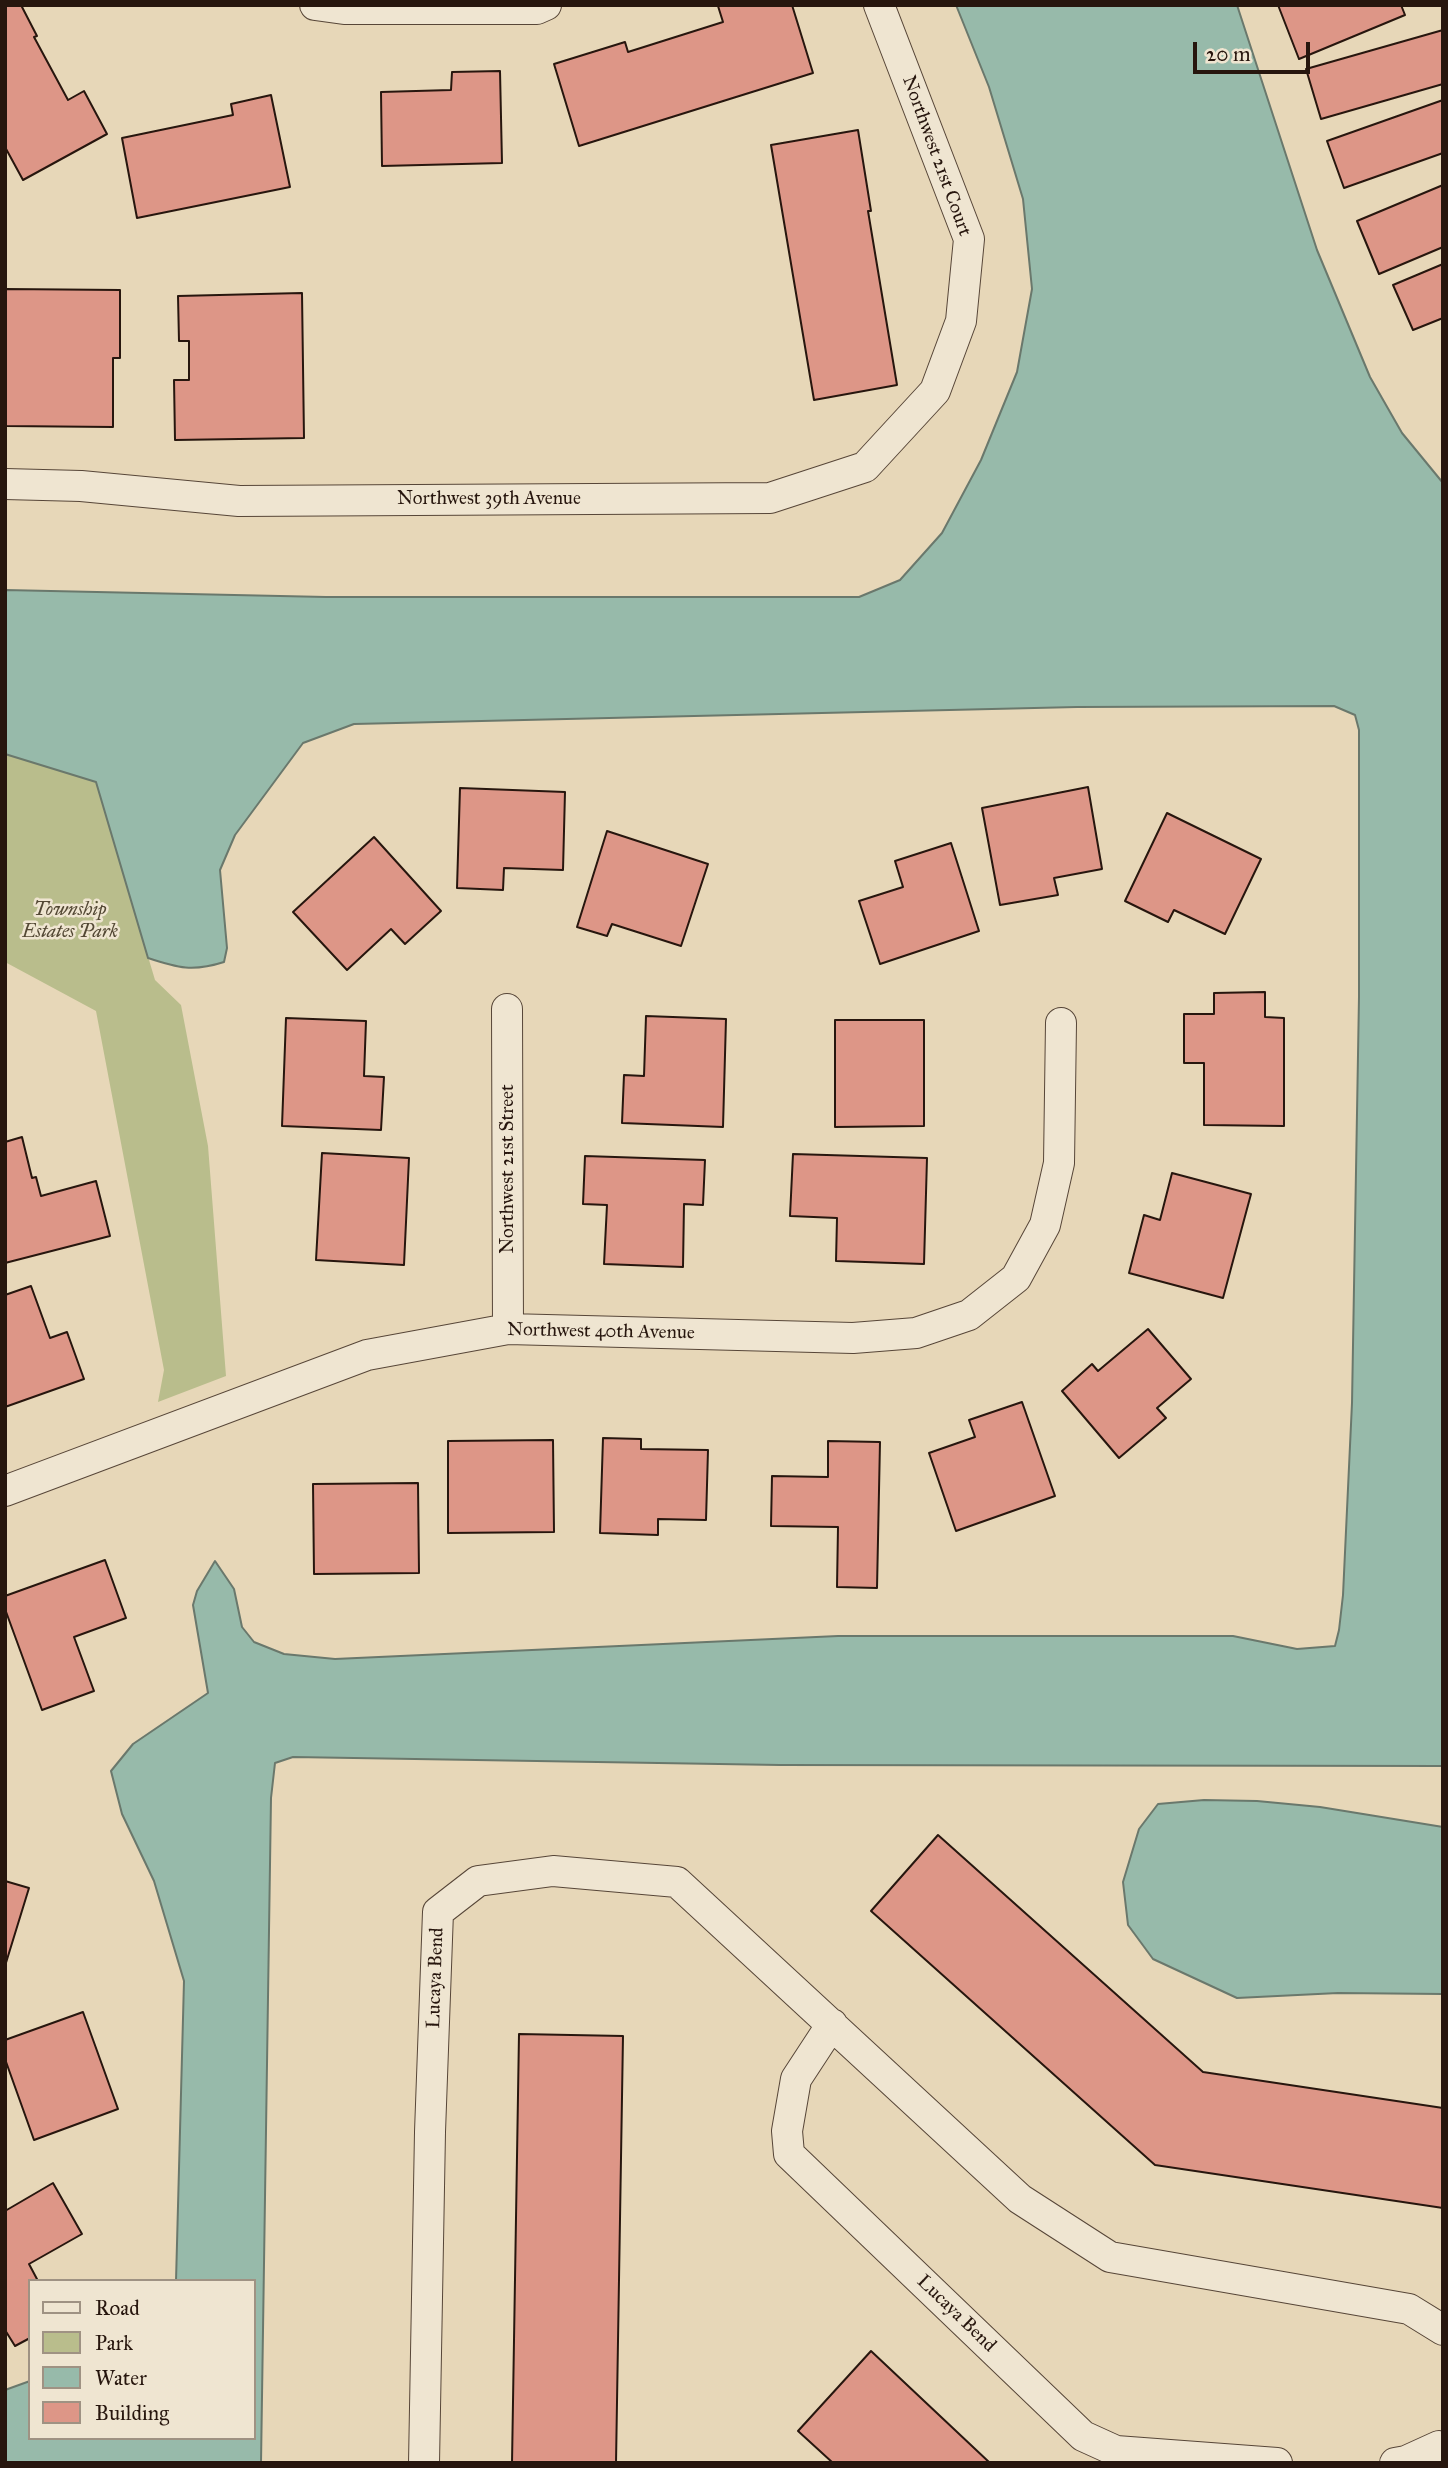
<!DOCTYPE html>
<html>
<head>
<meta charset="utf-8">
<style>
	body { margin:0 }
	#map { position:relative; width:1448px; height:2468px; overflow:hidden; background:#e7d7b8; font-family:"IM FELL Great Primer",serif }
	canvas { display:block }
	.frame { position:absolute; inset:0; border:7px solid #27160e; pointer-events:none }
	.legend { position:absolute; left:28px; top:2279px; width:228px; height:161px; box-sizing:border-box; background:#efe5d1; border:2px solid #9f9283; margin:0; padding:9px 12px; list-style:none; font-size:21px; color:#27160e }
	.legend li { display:flex; align-items:center; gap:14px; height:35px }
	.legend b { width:35px; border:2px solid #9f9283 }
	.scale { position:absolute; left:1193px; top:42px; width:117px; height:32px; box-sizing:border-box; border:4px solid #27160e; border-top:0; padding-left:9px; font-size:21px; line-height:24px; white-space:nowrap; color:#27160e; -webkit-text-stroke:5px #efe5d1; paint-order:stroke }
</style>
</head>
<body>
<div id="map">
<canvas width="1448" height="2468"></canvas>
<div class="frame"></div>
<ul class="legend">
<li><b style="height:9px;background:#efe5d1"></b>Road</li>
<li><b style="height:19px;background:#b9bd8c"></b>Park</li>
<li><b style="height:19px;background:#97baaa"></b>Water</li>
<li><b style="height:19px;background:#dd9687"></b>Building</li>
</ul>
<div class="scale">20 m</div>
</div>
<script>
const ctx = document.querySelector('canvas').getContext('2d');
ctx.lineJoin = 'round';
function paint(path, color) { ctx.fillStyle = color; ctx.fill(path, 'evenodd'); }
function trace(path, color, width, dash) { ctx.strokeStyle = color; ctx.lineWidth = width; ctx.lineCap = dash ? 'butt' : 'round'; ctx.setLineDash(dash || []); ctx.stroke(path); }
function write(font, color, halo, rows, align = 'center') {
  ctx.font = font + ' "IM FELL Great Primer",serif'; ctx.lineWidth = 5; ctx.setLineDash([]); ctx.textBaseline = 'middle'; ctx.strokeStyle = halo; ctx.fillStyle = color; for (const [text, x, y, turn = 0] of rows) {
    ctx.save(); ctx.translate(x, y); ctx.rotate((+turn || 0) * Math.PI / 180); ctx.textAlign = isNaN(turn) ? turn : align; if (halo) ctx.strokeText(text, 0, 0); ctx.fillText(text, 0, 0); ctx.restore();
  }
}
paint(new Path2D(`
	M5,754L96,782L155,980L181,1005L208,1146L226,1376L158,1402L164,1370L96,1011L5,962Z`), '#b9bd8c');
const water = new Path2D(`
	M956,5H1237L1317,250L1370,377L1402,433L1443,483V1766L780,1765L293,1757L275,1763L271,1798L261,2463H5V2390L30,2381V2438H254V2281H176L184,1981L154,1881L122,1814L111,1771L133,1744L208,1693L193,1605L197,1591L215,1561L234,1589L242,1627L254,1642L284,1654L335,1659L838,1636H1233L1297,1649L1335,1646L1339,1630L1343,1595L1352,1403L1359,997V730L1355,715L1334,706L1077,707L354,724L303,743L235,835L220,870L227,948L224,962C193,972 178,968 148,958L96,782L5,754V590L326,597H859L900,580L942,533L981,460L1017,372L1032,289L1023,199L989,87Z
	M1204,1800L1257,1801L1320,1807L1443,1827V1994L1338,1993L1237,1998L1153,1959L1128,1925L1123,1882L1139,1829L1158,1804Z`);
paint(water, '#97baaa');
trace(water, '#6a786c', 2);
const building = new Path2D(`
	M5,5H21L37,36L34,37L68,100L84,91L107,134L23,180L5,147Z
	M792,5L813,73L579,146L554,64L625,42L628,52L723,22L718,6L721,5Z
	M1278,5H1401L1405,15L1299,59Z
	M1443,30V84L1321,119L1306,69Z
	M500,71L502,163L382,166L381,92L451,90L452,72Z
	M271,95L290,187L137,218L122,138L233,115L231,104Z
	M1443,100V153L1344,188L1327,141Z
	M858,130L871,211H868L897,385L814,400L771,145Z
	M1443,185V247L1379,274L1357,221Z
	M1443,264V318L1413,330L1393,285Z
	M5,289L120,290V358H113V427L5,426Z
	M302,293L304,438L175,440L174,380H189V341H179L178,296Z
	M1088,787L1102,869L1054,878L1058,895L1000,905L982,808Z
	M460,788L565,792L563,870L504,868L503,890L457,888Z
	M1167,813L1261,859L1225,934L1174,910L1168,922L1125,901Z
	M607,831L708,864L681,946L612,924L607,936L577,927Z
	M374,837L441,911L405,944L391,929L347,970L293,912Z
	M951,843L979,931L880,964L859,901L903,887L895,861Z
	M1265,992V1017L1284,1018V1126L1204,1125V1063H1184V1014H1214V993Z
	M646,1016L726,1019L723,1127L622,1123L624,1075L644,1076Z
	M286,1018L366,1021L364,1076L384,1077L381,1130L282,1126Z
	M835,1020H924V1126L835,1127Z
	M22,1137L32,1178L36,1177L41,1196L96,1181L110,1236L5,1263V1142Z
	M322,1153L409,1158L404,1265L316,1260Z
	M793,1154L927,1158L924,1264L836,1261L837,1218L790,1216Z
	M585,1156L705,1160L703,1205L684,1204L683,1267L604,1264L607,1205L583,1204Z
	M1172,1173L1251,1194L1223,1298L1129,1273L1144,1215L1160,1220Z
	M31,1286L50,1338L67,1332L84,1379L5,1407V1295Z
	M1148,1329L1191,1379L1157,1408L1166,1418L1119,1458L1062,1391L1092,1364L1098,1371Z
	M1022,1402L1055,1496L956,1531L929,1453L975,1437L969,1420Z
	M603,1438L641,1439V1449L708,1450L706,1520L658,1519V1535L600,1533Z
	M553,1440L554,1532L448,1533V1441Z
	M828,1441L880,1442L877,1588L837,1587L838,1527L771,1526L772,1476L828,1477Z
	M418,1483L419,1573L314,1574L313,1484Z
	M105,1560L126,1618L74,1637L94,1691L42,1710L5,1609V1596Z
	M938,1835L1203,2072L1443,2108V2208L1155,2165L871,1911Z
	M5,1881L29,1888L5,1966Z
	M83,2012L118,2109L34,2140L5,2059V2040Z
	M519,2034L623,2036L616,2463H512Z
	M53,2183L82,2234L29,2264L38,2281H30V2338L15,2346L5,2330V2211Z
	M871,2351L990,2463H833L798,2431Z`);
paint(building, '#dd9687');
trace(building, '#27160e', 2);
const minor = new Path2D(`
	M315,5L344,9H537L546,5
	M5,484L81,486L239,501L770,498L865,467L935,391L961,321L969,239L879,5
	M507,1009L508,1329
	M5,1491L367,1355L508,1329L853,1338L916,1333L969,1315L1016,1278L1045,1225L1059,1163L1061,1023
	M832,2024L796,2079L787,2131L789,2154L1083,2436L1116,2451L1277,2463
	M424,2463L430,2132L438,1912L478,1881L553,1871L677,1882L1020,2199L1110,2257L1409,2309L1443,2330
	M1395,2463L1406,2461L1439,2446L1443,2448`);
trace(minor, '#574638', 32);
trace(minor, '#efe5d1', 30);
write('19px', '#27160e', '#efe5d1', [
	["Northwest 21st Court",936,156,70],
	["Northwest 39th Avenue",489,499],
	["Northwest 21st Street",508,1169,-90],
	["Northwest 40th Avenue",601,1332,1],
	["Lucaya Bend",436,1978,-88],
	["Lucaya Bend",956,2314,44]
]);
write('italic 19px', '#534834', '#efe5d1', [
	["Township",70,910],
	["Estates Park",70,932]
]);
</script>
</body>
</html>
